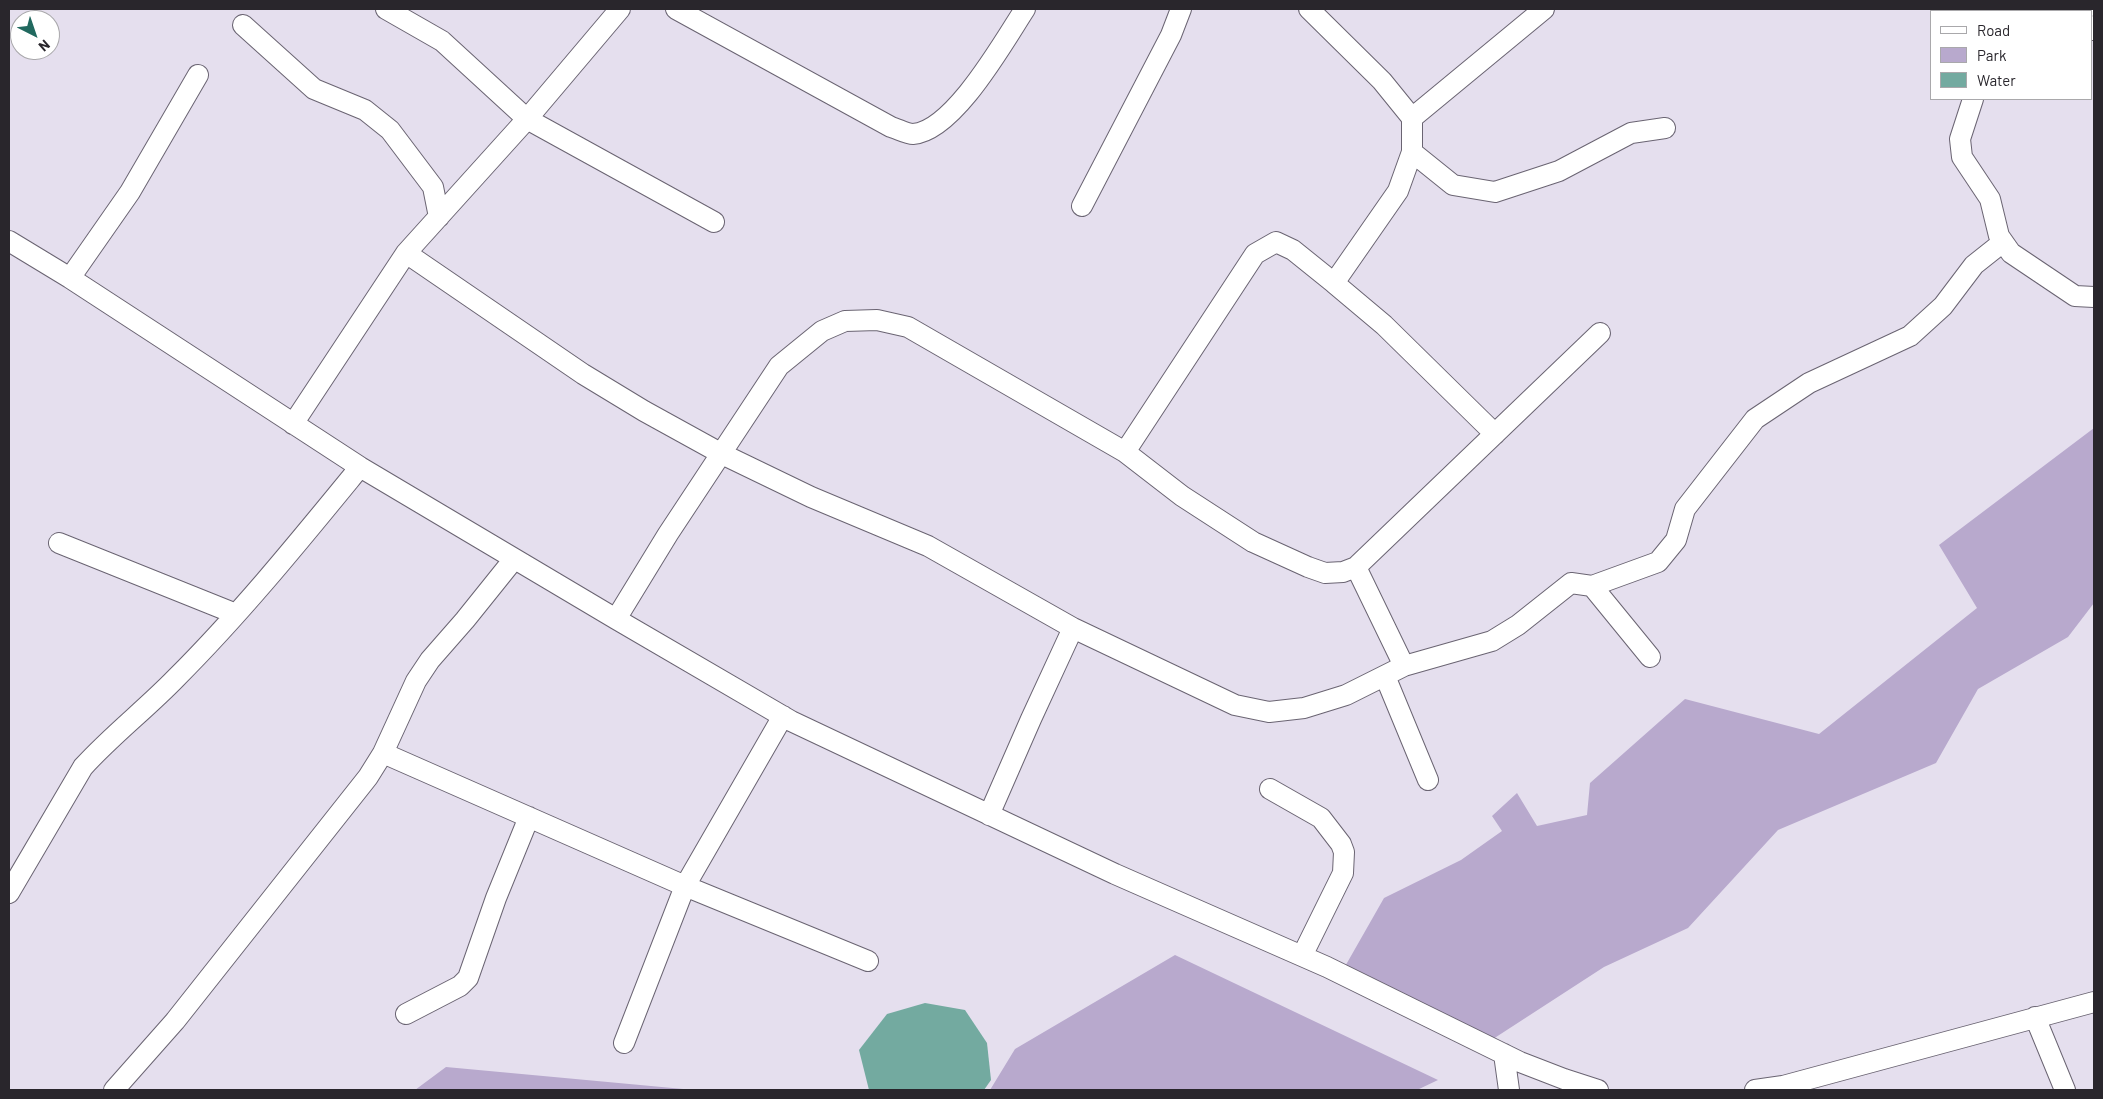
<!DOCTYPE html>
<html>
<head>
<meta charset="utf-8">
<style>
	body { margin:0 }
	#map { position:relative; width:2103px; height:1099px; overflow:hidden; background:#e5dfee; font-family:Barlow,sans-serif }
	canvas { display:block }
	.frame { position:absolute; inset:0; border:10px solid #29262c; pointer-events:none }
	.legend { position:absolute; left:1930px; top:10px; width:162px; height:90px; box-sizing:border-box; background:#fff; border:1px solid #a9a8ab; margin:0; padding:6px 9px; list-style:none; font-size:15px; color:#29262c }
	.legend li { display:flex; align-items:center; gap:10px; height:25px }
	.legend b { width:25px; border:1px solid #a9a8ab }
	.north { position:absolute; left:10px; top:10px; width:50px; height:50px; box-sizing:border-box; background:#fff; border:1px solid #a9a8ab; border-radius:50%; rotate:139deg; font-size:14px; font-weight:700; line-height:20px; text-align:center; color:#29262c }
	.north::after { content:''; display:block; margin:auto; width:18px; height:22px; background:#21695f; clip-path:polygon(50% 0,100% 100%,50% 72%,0 100%) }
</style>
</head>
<body>
<div id="map">
<canvas width="2103" height="1099"></canvas>
<div class="frame"></div>
<ul class="legend">
<li><b style="height:6px;background:#fff"></b>Road</li>
<li><b style="height:14px;background:#b8a9cd"></b>Park</li>
<li><b style="height:14px;background:#73aaa0"></b>Water</li>
</ul>
<div class="north">N</div>
</div>
<script>
const ctx = document.querySelector('canvas').getContext('2d');
ctx.lineJoin = 'round';
function paint(path, color) { ctx.fillStyle = color; ctx.fill(path, 'evenodd'); }
function trace(path, color, width, dash) { ctx.strokeStyle = color; ctx.lineWidth = width; ctx.lineCap = dash ? 'butt' : 'round'; ctx.setLineDash(dash || []); ctx.stroke(path); }
paint(new Path2D(`
	M2094,428V603L2068,637L1978,689L1936,763L1778,830L1688,928L1604,967L1493,1039L1343,970L1384,898L1461,860L1502,831L1492,816L1517,793L1537,826L1587,815L1590,783L1685,699L1819,734L1977,608L1939,545Z
	M1175,955L1438,1080L1417,1090H990L1015,1049Z
	M446,1067L694,1090H415Z`), '#b8a9cd');
paint(new Path2D(`
	M925,1003L965,1010L987,1043L991,1080L984,1090H869L859,1050L887,1014Z`), '#73aaa0');
const minor = new Path2D(`
	M386,9L442,41L527,119L714,222
	M676,9L891,127C898,129 907,134 913,134C954,131 1004,41 1025,9
	M1309,9L1382,81L1412,118V152L1398,191L1334,283L1384,325L1495,434
	M2082,9L2084,11
	M2002,11L2005,9
	M243,25L314,89L365,110L390,130L433,187L439,217
	M2092,26L2094,30
	M1973,99L1960,139L1962,157L1990,199L1999,236L2011,253L2075,296L2094,297
	M1412,118L1544,9
	M1412,152L1453,185L1495,192L1559,171L1631,133L1665,128
	M1082,206L1171,35L1181,9
	M9,241L70,278L360,467L616,619L791,721L1115,874L1327,967L1520,1062L1564,1079L1598,1090
	M406,253L583,374L644,411L722,454L811,497L928,546L1073,628L1235,705L1269,712L1304,708L1346,695L1404,666L1492,641L1518,625L1571,583L1592,586L1650,657
	M70,278L130,192L198,75
	M293,424L406,253L527,119L620,9
	M1125,452L1255,254L1276,242L1293,250L1334,283
	M59,543L236,614
	M1356,567L1404,666
	M1592,586L1658,562L1676,540L1685,509L1755,419L1809,383L1910,336L1943,306L1974,265L2003,242
	M616,619L668,534L779,366L822,331L845,321L877,320L908,327L1125,452L1182,496L1253,542L1308,567L1325,573L1343,572L1356,567L1600,333
	M1385,676L1428,780
	M383,753L685,886L868,961
	M1270,789L1321,818L1341,844L1344,852L1343,873L1302,956
	M989,815L1031,719L1073,628
	M9,893L83,767C112,735 146,709 176,678C242,612 301,539 360,467
	M406,1014L460,986L468,978L496,898L529,817
	M2035,1017L2065,1090
	M624,1043L685,886L783,716
	M1504,1054L1509,1090
	M114,1090L175,1021L368,777L383,753L416,681L430,660L465,620L514,559
	M1755,1090L1783,1086L2094,1002`);
trace(minor, '#6a6472', 22);
trace(minor, '#fff', 20);
</script>
</body>
</html>
